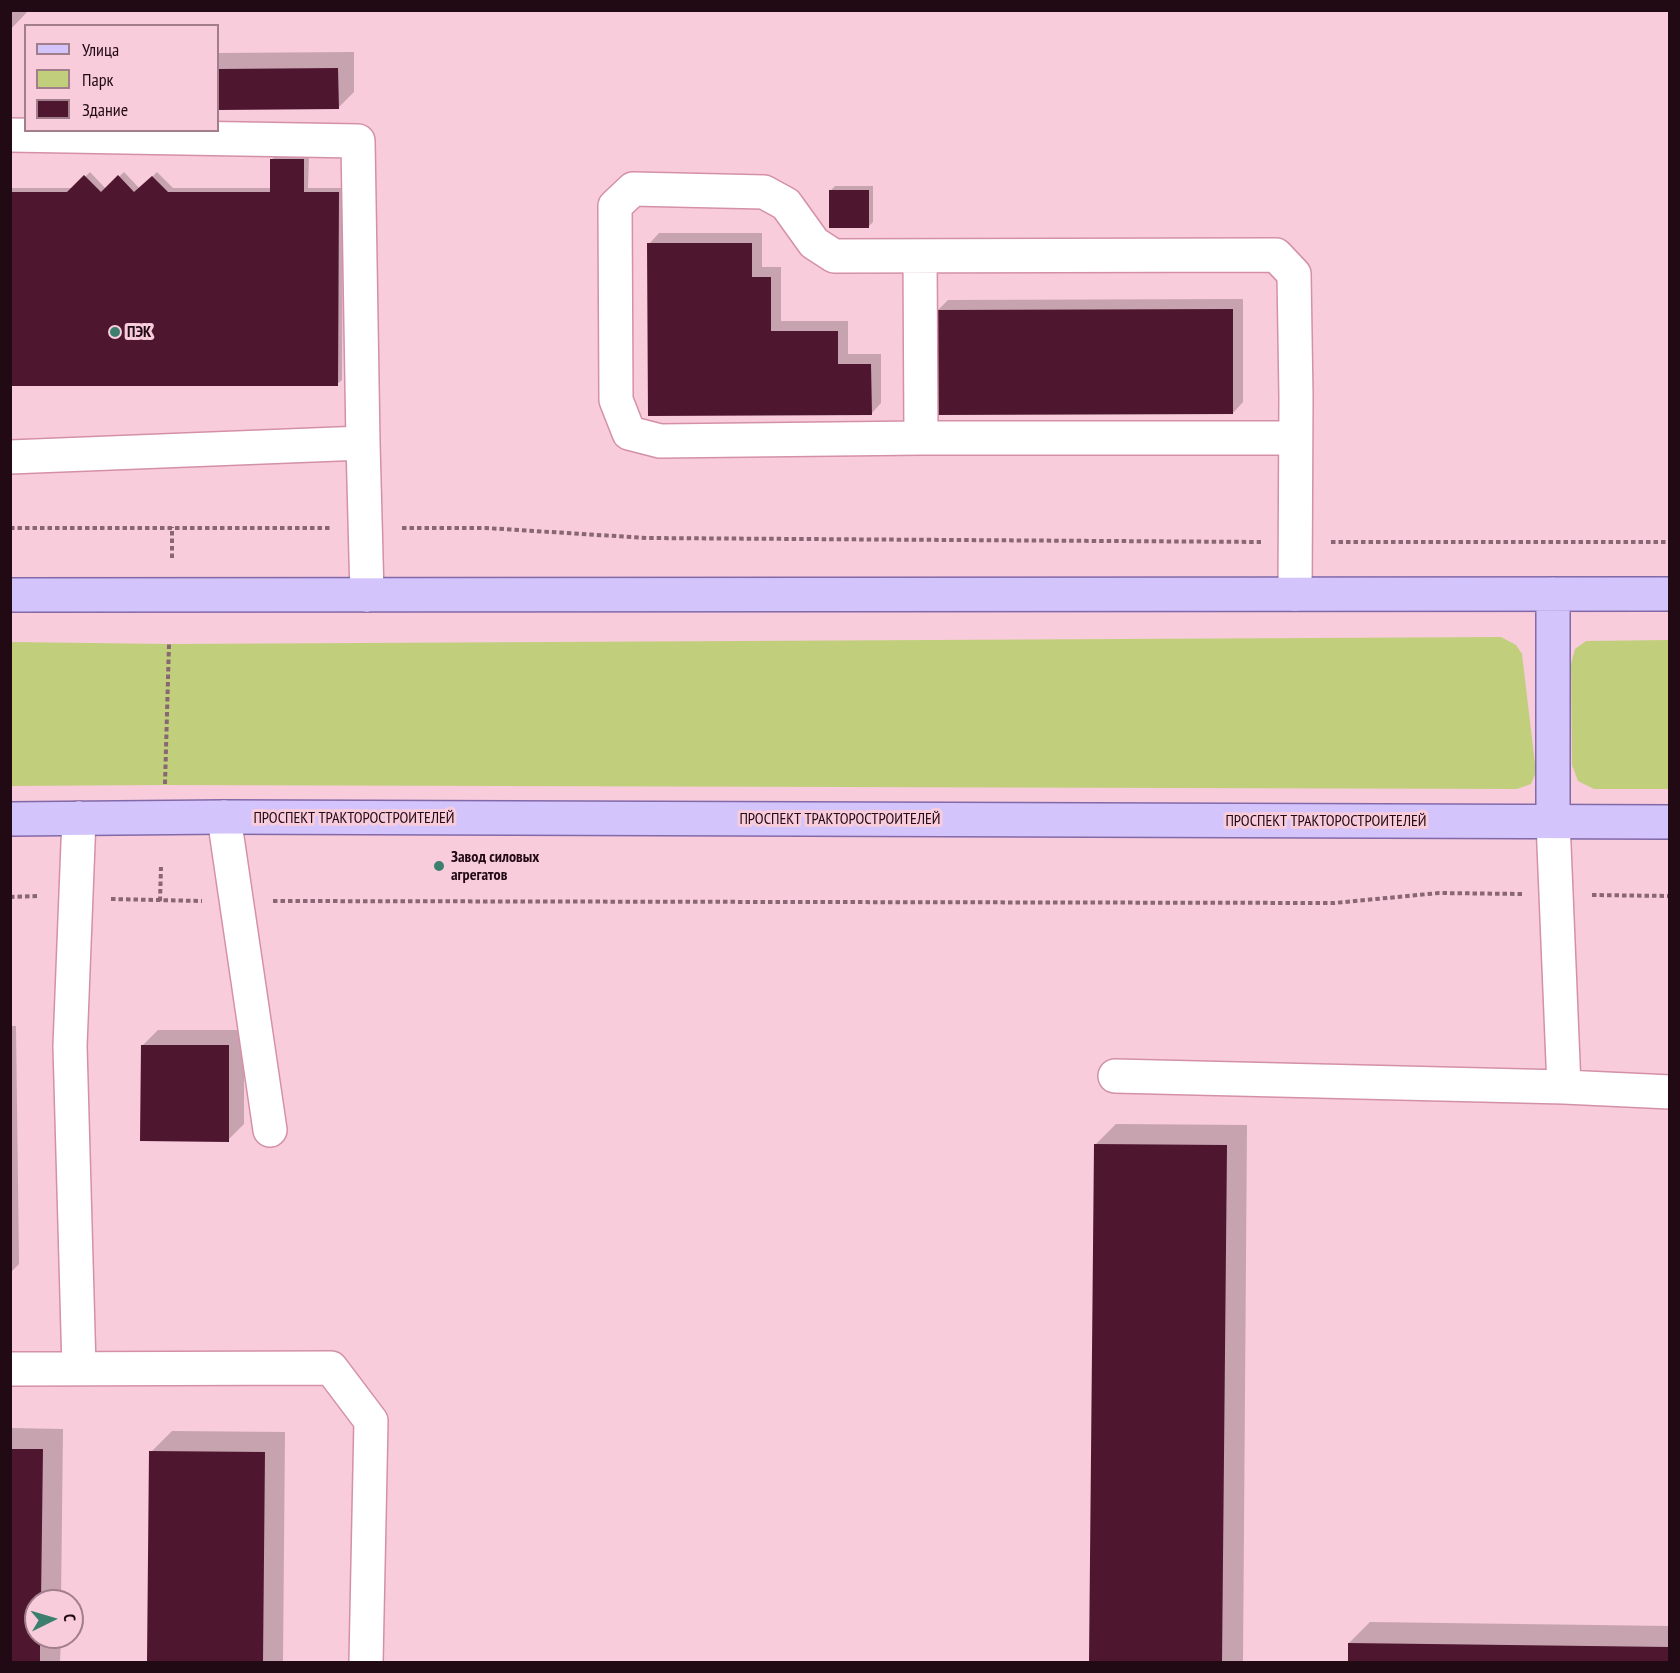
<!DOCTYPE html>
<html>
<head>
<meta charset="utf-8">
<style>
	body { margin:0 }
	#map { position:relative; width:1680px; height:1673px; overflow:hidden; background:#f8ccdb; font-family:"PT Sans Narrow",sans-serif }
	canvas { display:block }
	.frame { position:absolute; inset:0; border:12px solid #220a14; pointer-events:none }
	.legend { position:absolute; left:24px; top:24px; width:195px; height:108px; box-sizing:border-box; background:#f8ccdb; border:2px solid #a27e8b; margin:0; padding:8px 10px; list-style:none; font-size:18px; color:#220a14 }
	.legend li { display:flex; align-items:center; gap:12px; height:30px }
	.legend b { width:30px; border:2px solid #a27e8b }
	.north { position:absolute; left:24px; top:1589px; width:60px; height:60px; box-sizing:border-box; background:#f8ccdb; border:2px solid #a27e8b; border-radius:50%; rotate:85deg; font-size:16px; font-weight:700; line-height:24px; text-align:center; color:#220a14 }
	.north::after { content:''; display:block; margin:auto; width:21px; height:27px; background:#3d7f6f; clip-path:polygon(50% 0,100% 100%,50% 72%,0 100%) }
</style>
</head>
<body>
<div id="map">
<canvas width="1680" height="1673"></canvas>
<div class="frame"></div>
<ul class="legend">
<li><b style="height:8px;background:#d3c4fb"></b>Улица</li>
<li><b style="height:16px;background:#c1cf7d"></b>Парк</li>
<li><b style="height:16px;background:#4e162f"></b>Здание</li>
</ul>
<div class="north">С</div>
</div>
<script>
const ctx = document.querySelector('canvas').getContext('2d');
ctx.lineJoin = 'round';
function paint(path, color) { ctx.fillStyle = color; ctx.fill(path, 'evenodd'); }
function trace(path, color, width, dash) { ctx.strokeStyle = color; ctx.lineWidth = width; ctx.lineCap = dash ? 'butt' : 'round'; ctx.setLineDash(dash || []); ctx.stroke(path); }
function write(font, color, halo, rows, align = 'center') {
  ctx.font = font + ' "PT Sans Narrow",sans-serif'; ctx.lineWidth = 6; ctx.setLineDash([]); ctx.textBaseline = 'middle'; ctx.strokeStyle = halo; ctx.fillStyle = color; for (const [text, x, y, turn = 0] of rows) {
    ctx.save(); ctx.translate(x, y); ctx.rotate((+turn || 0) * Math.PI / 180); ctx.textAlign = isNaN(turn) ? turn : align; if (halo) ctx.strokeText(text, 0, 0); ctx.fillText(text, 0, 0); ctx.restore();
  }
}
paint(new Path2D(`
	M1501,637L1516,645L1522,654L1536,772L1531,784L1517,789L165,785L11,786V642L169,644Z
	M1669,640V789H1594L1578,781L1572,765L1571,664L1575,649L1586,641Z`), '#c1cf7d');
paint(new Path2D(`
	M10,10H29L10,30Z
	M354,52V92L338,108H218V53Z
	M276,155H309L308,188H343L342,380L337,384H10V188H74L90,172L106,189L124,172L140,189L157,172L173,188H271V160Z
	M835,186H873V222L868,227L830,191Z
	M659,233H762V267H781V321H848V354H881V403L871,414L649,244Z
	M1243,299V402L1233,413L937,311L948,300Z
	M10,1026H16L19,1264L10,1273Z
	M158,1030H244V1124L228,1140L142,1046Z
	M1116,1124L1247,1125L1243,1662H1091L1095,1145Z
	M10,1428L63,1429L61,1601H36V1637H61L60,1662H10Z
	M172,1431L285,1432L283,1662H148L151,1452Z
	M1370,1622L1670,1626V1662H1349V1643Z`), '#0003');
paint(new Path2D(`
	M338,68L339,109L218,110V69Z
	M270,159H304V192H339L338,386H10V192H67L84,175L101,192L118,175L134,192L152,176L168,192H270Z
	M829,190H869V228H829Z
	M647,243H752V277H771V331H838V364H871L872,415L648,416Z
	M1233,309V414L936,415V310Z
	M141,1045H229V1142L140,1141Z
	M1094,1144L1227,1145L1222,1662H1089Z
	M10,1449H43L41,1601H36V1637H40V1662H10Z
	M149,1451L265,1452L263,1662H147Z
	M1348,1643L1670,1647V1662H1348Z`), '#4e162f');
const minor = new Path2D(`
	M10,135L358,141L363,443L10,457
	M920,256L921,438
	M363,443L367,595
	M1295,594L1296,397L1294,274L1276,255L834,256L814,243L786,204L764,192L633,189L615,206L616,400L629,433L660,441L921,438H1295
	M224,817L270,1130
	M1553,821L1564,1087
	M1115,1076L1564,1087L1670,1092
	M79,1368L70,1046L79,818
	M10,1369L331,1368L371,1421L366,1662`);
const major = new Path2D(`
	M1553,594V821
	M10,595L1670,594
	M10,819L224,817L1670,822`);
trace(minor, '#d490a8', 36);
trace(major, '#8269a8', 36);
trace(new Path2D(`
	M10,528H331
	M402,528H486L647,538L1261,542
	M1331,542H1670
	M172,558V527
	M165,784L169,644
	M1592,895L1670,896
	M10,897L40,896
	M111,899L202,901
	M160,901L161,867
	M273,901L1334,903L1439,893L1522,894`), '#886673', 4, [4.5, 3]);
trace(minor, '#fff', 33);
trace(major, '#d3c4fb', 33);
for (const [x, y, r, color] of [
	[115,332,6,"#3d7f6f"],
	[439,866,6,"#3d7f6f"]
]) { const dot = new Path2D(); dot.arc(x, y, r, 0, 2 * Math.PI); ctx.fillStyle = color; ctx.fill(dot); trace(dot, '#f8ccdb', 2); }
write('bold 16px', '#220a14', '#f8ccdb', [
	["ПЭК",127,332],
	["Завод силовых",451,857],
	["агрегатов",451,875]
], 'left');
write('16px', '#220a14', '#f8ccdb', [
	["ПРОСПЕКТ ТРАКТОРОСТРОИТЕЛЕЙ",354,818],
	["ПРОСПЕКТ ТРАКТОРОСТРОИТЕЛЕЙ",840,819],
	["ПРОСПЕКТ ТРАКТОРОСТРОИТЕЛЕЙ",1326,821]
]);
</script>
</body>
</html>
